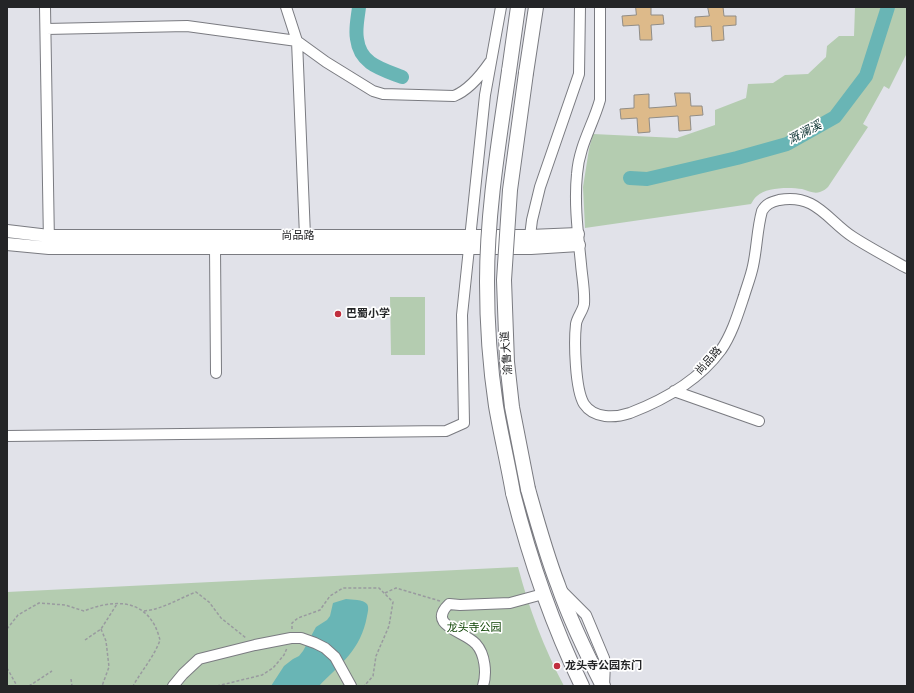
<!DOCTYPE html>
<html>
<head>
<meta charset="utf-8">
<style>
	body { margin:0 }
	#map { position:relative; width:914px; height:693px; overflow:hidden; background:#e1e2e9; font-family:"Varela Round",sans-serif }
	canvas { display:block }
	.frame { position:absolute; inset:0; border:8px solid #242527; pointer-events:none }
</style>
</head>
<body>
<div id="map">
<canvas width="914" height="693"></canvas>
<div class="frame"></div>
</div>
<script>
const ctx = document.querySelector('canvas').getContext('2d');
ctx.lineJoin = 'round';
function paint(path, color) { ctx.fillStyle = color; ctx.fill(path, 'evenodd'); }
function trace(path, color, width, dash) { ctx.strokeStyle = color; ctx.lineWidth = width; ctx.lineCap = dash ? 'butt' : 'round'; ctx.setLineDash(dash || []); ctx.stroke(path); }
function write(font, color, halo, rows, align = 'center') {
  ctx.font = font + ' "Varela Round","Noto Sans SC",sans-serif'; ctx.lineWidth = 3.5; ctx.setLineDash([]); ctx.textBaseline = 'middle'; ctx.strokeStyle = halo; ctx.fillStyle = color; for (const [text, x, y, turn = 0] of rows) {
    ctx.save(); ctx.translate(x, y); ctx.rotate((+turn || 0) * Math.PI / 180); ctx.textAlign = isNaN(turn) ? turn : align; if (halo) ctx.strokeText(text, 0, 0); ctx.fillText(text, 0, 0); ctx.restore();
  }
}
paint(new Path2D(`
	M855,7H907V53L889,89L884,86L863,124L868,127L828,187C826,189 823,191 820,192C814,194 809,191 802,189C790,187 766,187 757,196C754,198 753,201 751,204L585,228L583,187L589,149L593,134L677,138L715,125V110L746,98L748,84L773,83L785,75L808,74L826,57L827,46L839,36H854Z
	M390,297H425V355H391Z
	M518,567C529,609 544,648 564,686H7V592Z`), '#b4ccb0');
paint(new Path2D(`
	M346,599C352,600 363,599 367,604C369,607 368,612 367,616C361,650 341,663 319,686H271L284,666L293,659L299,656L303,651L316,627L327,620L330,616L333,603Z`), '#69b5b5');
trace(new Path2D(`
	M359,7C358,17 355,29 357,39C360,64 381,69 402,77
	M630,178L647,179L737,158L787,144L835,117L866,76L888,7`), '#69b5b5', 14);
const building = new Path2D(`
	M636,7H651V15H663L664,24L651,25L652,40H640L639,25L623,26L622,16L636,15Z
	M708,7H723L724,16H736V25L723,26L724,40L712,41L711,26L695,27V17L709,16Z
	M675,93H690L691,106H702L703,115L690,116L691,130L679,131L678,116L649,118L650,132L638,133L637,118L621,119L620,109L634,108V95L649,94V108L676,106Z`);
paint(building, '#ddba8a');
trace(building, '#908c86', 1);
const minor = new Path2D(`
	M45,7L49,243
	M286,7L297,41L305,236
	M600,7V100C593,125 579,146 577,174C574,203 578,234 581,264C582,277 585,291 584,304C583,311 577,317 576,324C574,342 575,389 584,404C594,419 615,418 630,413C664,400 699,380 721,350C732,334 738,314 744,296C747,286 751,276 753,266C757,248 757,229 762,211C766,204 771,202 779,200C816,193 828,221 853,237C870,248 889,258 907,268
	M46,29L187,26L297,41L326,62L373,91L383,94L454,96C469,90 481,75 490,62
	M530,236L532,220L540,187L579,74L580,7
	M215,248L216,373
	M674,391L759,421
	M7,436L446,431L464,423L462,315L485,95L501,7
	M561,590L586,615L604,658L605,663L604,686
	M173,686L183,674L199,659L255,645L291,638H301L315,643L325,648L335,657L351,686
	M483,686C487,673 485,654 476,644C465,631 426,626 449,604L460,605L510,603L543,594`);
const major = new Path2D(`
	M7,231L49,236H530L578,234
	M7,244L49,248H531L579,245`);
const highway = new Path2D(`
	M509,71L518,7
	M526,73L536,7
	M528,489C537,521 546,554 558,585C570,620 586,653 603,686
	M513,493C530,560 552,624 582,686`);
trace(minor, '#7a7b81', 12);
trace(major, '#7a7b81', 14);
trace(highway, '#7a7b81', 16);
trace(new Path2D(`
	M385,593L396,588L440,601
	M144,611C163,609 178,599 196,592L209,602L221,618L246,638
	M7,629L18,615L39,603L65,605L84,611C109,601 140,597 155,626C157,630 159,636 160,640C154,657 142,670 133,686
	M101,629L106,641L109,667L102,686
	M292,629V623L298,618L320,610L330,596L343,588H379L393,602L389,626L376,656L373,676L364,686
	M85,640L101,629L117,604
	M7,668L17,686
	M71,679L72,686
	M29,686L52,671
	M217,686L262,675L273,668L284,655L287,648`), '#999a9f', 1.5, [3, 2]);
trace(minor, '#fff', 10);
trace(major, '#fff', 12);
trace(highway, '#fff', 14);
const highwayBridge = new Path2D(`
	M509,71C499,141 487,211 487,282C487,324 490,366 496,406C501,435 508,464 513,493
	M526,73L510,190L504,280L507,362L512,407L528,489`);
trace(highwayBridge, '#7a7b81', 16, []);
trace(highwayBridge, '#fff', 14);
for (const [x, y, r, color] of [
	[338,314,4,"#c02f3e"],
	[557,666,4,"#c02f3e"]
]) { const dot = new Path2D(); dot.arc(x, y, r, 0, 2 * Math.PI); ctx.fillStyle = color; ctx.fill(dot); trace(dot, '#fff', 1.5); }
write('11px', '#242527', '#fff', [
	["尚品路",298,236],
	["渝鲁大道",507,353,-95],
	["尚品路",709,361,-48]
]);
write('bold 11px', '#242527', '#fff', [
	["巴蜀小学",346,314],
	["龙头寺公园东门",565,666]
], 'left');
write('11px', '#0e4304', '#fff', [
	["龙头寺公园",474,628]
]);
write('italic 12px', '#0e3434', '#fff', [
	["溉澜溪",805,133,-28]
]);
</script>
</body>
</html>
